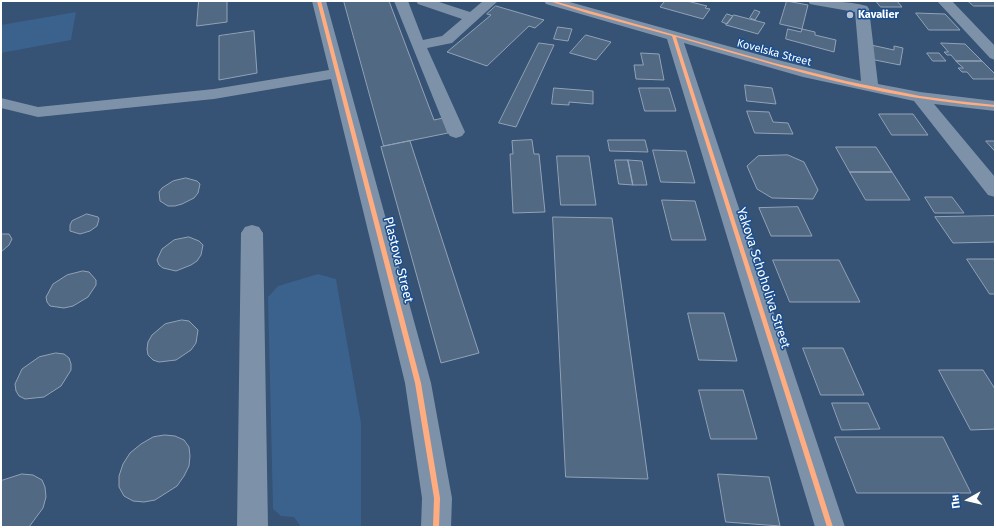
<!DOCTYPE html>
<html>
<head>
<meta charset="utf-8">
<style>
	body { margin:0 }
	#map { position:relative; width:996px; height:528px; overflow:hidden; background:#365274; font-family:"Fira Sans",sans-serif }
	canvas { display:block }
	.frame { position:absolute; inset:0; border:2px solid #fff; pointer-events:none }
	.north { position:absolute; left:948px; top:480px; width:40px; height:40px; -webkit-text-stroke:3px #1b4f8f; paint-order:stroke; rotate:262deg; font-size:11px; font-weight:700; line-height:16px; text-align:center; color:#fff }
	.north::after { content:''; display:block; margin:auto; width:14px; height:18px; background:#fff; clip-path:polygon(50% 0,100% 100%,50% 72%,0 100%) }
</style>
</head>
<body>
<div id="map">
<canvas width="996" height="528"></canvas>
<div class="frame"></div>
<div class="north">Пн</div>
</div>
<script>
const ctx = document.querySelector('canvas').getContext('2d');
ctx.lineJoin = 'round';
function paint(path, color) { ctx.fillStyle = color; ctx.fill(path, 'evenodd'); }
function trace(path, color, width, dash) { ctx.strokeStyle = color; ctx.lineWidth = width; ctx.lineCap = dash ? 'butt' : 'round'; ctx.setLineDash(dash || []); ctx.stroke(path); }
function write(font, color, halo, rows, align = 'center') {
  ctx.font = font + ' "Fira Sans",sans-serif'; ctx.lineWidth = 3; ctx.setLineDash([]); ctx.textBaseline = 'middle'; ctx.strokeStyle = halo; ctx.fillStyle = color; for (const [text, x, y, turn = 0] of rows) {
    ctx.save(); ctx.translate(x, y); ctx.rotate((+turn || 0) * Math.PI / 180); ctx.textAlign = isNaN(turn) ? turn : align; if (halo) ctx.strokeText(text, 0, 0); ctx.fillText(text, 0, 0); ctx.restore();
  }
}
paint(new Path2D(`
	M76,12L71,40L1,53V25Z
	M318,274L336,279L361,423V527H301L294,517L281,516L273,509L268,297L278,286Z`), '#3b618d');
const building = new Path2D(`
	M199,1H227V22L197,26Z
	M344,1H389L434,120L443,118L448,133L384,146Z
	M659,1H687L707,6L705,8L710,9L703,19L660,7L664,2Z
	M787,1L808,5L802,29L780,24Z
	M876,1H897L902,7H881Z
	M968,1H995V6H974Z
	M496,6L544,20L535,28L529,26L487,66L447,52L491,15L487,14Z
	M755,10L760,12L755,20L750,18Z
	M916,13L945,14L960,30H929Z
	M727,14L733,16L727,24L722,22Z
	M734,15L765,23L758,34L726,25Z
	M558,27L572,29L568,41L554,39Z
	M788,29L801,32L802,29L815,32V35L836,40L834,52L786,39Z
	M254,31L257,73L219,80V36Z
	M586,35L611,42L596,60L570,53Z
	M539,43L554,45L516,127L499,123Z
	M941,43L965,44L982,61H956L951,55H947L944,52H948Z
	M871,45L894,50V46L903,48L900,65L870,59Z
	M641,53L659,54L664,80L636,79L634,65H643Z
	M927,53H939L946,61H933Z
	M956,61H982L995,74V79H973L967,72H962L958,68H963Z
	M745,85L772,88L776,104L747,101Z
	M554,88L593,91V104L569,102V105L552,104Z
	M639,88H669L676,111H645Z
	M747,111L769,112L773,122L788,123L793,134L755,133Z
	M879,114H913L928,135H892Z
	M532,140L534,154H539L545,212L513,213L510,154H513L512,141Z
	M608,140H645L648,152L610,151Z
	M410,141L479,353L441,363L381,147Z
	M986,141H995V151Z
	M836,147H876L892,172H850Z
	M653,150L686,151L695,183L661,182Z
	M788,155L804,162L818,190L813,199L772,198L757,189L747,166L758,156Z
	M557,156H589L596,205H561Z
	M615,160H628L633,185L619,184Z
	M628,160L642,161L647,185H633Z
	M850,172H892L910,200H866Z
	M186,178L197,181L200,184L198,193L194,198L182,204L175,206H168L160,201L159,192L162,188L173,181Z
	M925,197H952L964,213H935Z
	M662,200L695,201L706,240H672Z
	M798,207L812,236H771L759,208Z
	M87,214L98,217L99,219L97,226L90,231L80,234L70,231V225L72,221Z
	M995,216V242L953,243L935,217Z
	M553,217L612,218L648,479L566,477Z
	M1,234H9L12,239L9,245L1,252Z
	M189,237L199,241L203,245L201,255L197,261L191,265L176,271L163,268L159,265L157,260L162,249L174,240Z
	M967,259H995V294H990Z
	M773,260H839L860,302H790Z
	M83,271L89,272L96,280V285L88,297L73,306L64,308L50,306L47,302L46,297L53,284L67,275Z
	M688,313H724L737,361L699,360Z
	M182,320L189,321L198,330L196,343L191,350L176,360L159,362L153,360L148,355L147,349L148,342L152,335L165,324Z
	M803,348H843L864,395H821Z
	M56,353L64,354L69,358L71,364V370L61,386L44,397L25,399L19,396L16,391L15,384L22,369L39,357Z
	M939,370H983L995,389V429L971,430Z
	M699,390H743L757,439H711Z
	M832,403H868L880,429L842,430Z
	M165,435L175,436L184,440L189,447L190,456L189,466L184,476L177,486L155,500L144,502L133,501L124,496L119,487V476L123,464L130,453L141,444L153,437Z
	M835,437H943L971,493H857Z
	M22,474L33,475L42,480L45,487L46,497L43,508L29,527H1V481Z
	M718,474L769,477L780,526L726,522Z`);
paint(building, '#526984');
trace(building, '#92a2b6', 1);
paint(new Path2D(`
	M312,1H326L431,383L452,498L451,527H421L422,498L405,383L331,79L214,99L38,117L1,108V98L38,107L214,89L329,70Z
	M394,1H408L423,40L442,36L462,19L418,4L416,1H436L470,12L483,1H498L452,43L427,48L465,132L462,136L456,138L450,136L447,132Z
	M544,1H566L778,60L861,81L855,12L815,5L810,4L808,1C828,1 847,1 867,6L869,9L878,84L920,92L995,101V111L934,104L995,177V197L988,195L914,101L803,77L684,43L845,527H815L667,39L546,4Z
	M937,1H952L995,46V60L990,58Z
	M252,225L259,227L263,233L268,527H237L241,233L245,227Z`), '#7d92a8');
paint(new Path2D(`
	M317,1H321L421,383L440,498L439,527H433L434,498L415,383Z
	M549,1H554L774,63L846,81L920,96L958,101L995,105V107C958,104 921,99 884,92C814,78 745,56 676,37L833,527H827L672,36L587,13Z`), '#ffac80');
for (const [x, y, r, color] of [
	[850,15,4,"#b9c2ce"]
]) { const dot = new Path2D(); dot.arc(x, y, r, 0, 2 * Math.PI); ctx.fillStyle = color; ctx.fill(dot); trace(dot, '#1b4f8f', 1.5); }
write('bold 11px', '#fff', '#1b4f8f', [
	["Kavalier",858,15]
], 'left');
write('11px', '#fff', '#1b4f8f', [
	["Kovelska Street",774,53,15]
]);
write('13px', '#fff', '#1b4f8f', [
	["Plastova Street",398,260,76],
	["Yakova Schoholiva Street",763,278,72]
]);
</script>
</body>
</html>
